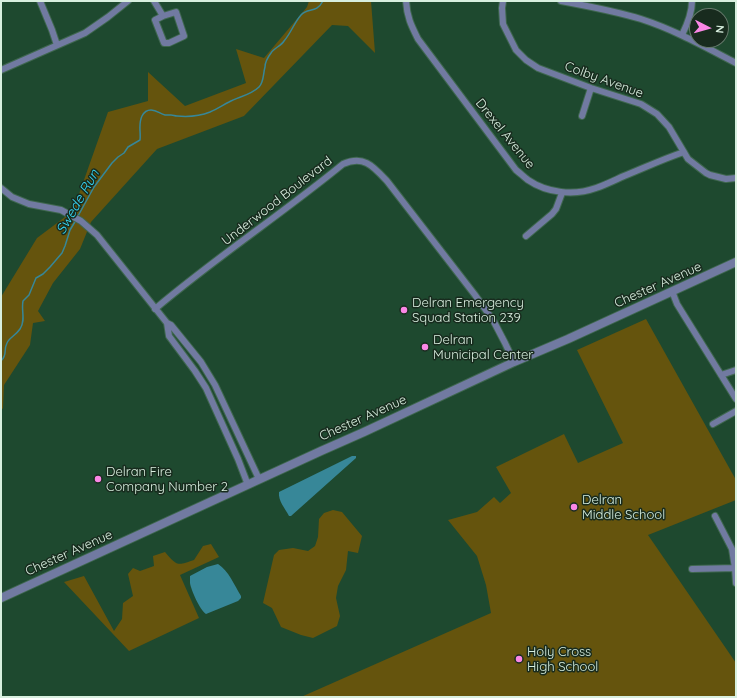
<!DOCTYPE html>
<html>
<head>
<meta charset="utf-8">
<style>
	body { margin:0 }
	#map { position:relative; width:737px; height:698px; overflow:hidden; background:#1e492f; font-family:Quicksand,sans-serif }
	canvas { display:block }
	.frame { position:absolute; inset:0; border:2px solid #d8efdf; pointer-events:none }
	.north { position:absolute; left:689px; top:8px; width:40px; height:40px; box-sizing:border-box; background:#182b1e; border:1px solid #65796b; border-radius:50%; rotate:96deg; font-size:11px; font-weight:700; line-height:16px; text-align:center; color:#d8efdf }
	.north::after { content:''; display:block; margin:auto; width:14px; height:18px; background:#fb87e6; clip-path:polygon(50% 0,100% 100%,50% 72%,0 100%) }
</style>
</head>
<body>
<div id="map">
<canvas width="737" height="698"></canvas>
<div class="frame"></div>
<div class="north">N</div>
</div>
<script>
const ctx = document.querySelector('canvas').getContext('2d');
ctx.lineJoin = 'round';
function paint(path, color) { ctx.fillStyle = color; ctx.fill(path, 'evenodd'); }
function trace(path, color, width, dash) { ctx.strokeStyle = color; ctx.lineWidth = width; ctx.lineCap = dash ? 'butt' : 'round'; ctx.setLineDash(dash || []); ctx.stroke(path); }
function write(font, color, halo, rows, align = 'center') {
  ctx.font = font + ' Quicksand,sans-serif'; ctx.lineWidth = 3; ctx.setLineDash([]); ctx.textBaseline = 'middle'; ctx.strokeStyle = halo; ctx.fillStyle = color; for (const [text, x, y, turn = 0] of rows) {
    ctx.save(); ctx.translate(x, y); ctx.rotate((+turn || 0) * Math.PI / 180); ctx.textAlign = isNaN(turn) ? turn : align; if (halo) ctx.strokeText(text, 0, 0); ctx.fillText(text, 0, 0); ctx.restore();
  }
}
paint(new Path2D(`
	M309,1H371L375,53L348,26L332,25L244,116L157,149L91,222L80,249L53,283L38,311L45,321L33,323L30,345L4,385L3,408L1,411V297L37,238L73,211L108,112L148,101V72L185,106L246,83L236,49L264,58L307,7Z
	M646,319L736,480V500L648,535L736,663V697H301L491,613L486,585L477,556L448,520L477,512L494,497L500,503L511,493L496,467L564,434L578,463L623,443L577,350Z
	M333,510L342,512L362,536L358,553L348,551L346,570L338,586L336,598L340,616L337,626L313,638L301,635L281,627L272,608L263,603L274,555L279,550L293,548L308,551L315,546L318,537L319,519L324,513Z
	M211,544L219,557L180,575L199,618L129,651L64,582L84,576L114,631L122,619L123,603L133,596L128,574L133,568L140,571L154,566L153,556L165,552C177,566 177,566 194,560L203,546Z`), '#65540d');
paint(new Path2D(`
	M352,456H356V458L291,516H289C285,508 278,501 279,492Z
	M218,564C229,571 234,585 241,596V598L238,601L206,614C200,610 191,590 190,583C190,582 190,578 190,576L207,567Z`), '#378798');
trace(new Path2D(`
	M78,216L94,187L112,163L118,157L124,153L128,147L140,140C141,132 138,124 142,116C144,112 146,110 151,110C157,110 160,114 165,115C166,115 170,115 171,115C173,115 175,116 177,116C188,117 200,116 210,112C217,109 223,105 229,102C238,97 251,95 259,87C264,82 263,74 265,67C265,62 268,57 271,53C274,48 281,46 284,41C291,33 294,23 301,15C308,7 316,14 323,1
	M1,361C8,354 3,351 7,343C9,338 16,335 20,329C26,320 21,311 23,301L29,295L36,278L43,274L50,267L62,253L65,246L70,230L76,220`), '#378798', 1.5);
const minor = new Path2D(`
	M40,1L52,30L57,45
	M154,1L163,16
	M406,1C407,17 411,25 418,39L516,170C520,173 524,177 528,180C547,193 574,196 596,188C605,185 615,180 624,176C644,168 663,159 684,152
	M503,1L502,8L503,24L516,50L526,60L538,68L591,88L641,104L657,114L669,127L688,159L706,173L710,175L726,179L736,178
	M561,1C588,6 615,11 641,19C675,30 705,47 736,63
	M176,12L184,36L169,43H164L155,20L163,16Z
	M682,35C687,25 692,13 692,1
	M1,70L85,33L108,17L128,1
	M582,116L591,88
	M1,188L12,197L29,204L61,210L81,221L97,235L167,323L171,325L201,362L215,385L259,479
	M526,236L552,214L556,209L562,193
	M672,291L677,304L736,399
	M155,309C215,258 282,214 343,164C364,155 373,166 387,181L475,295L493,320L505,343L514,362
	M167,323L169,336L195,371L206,388L238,459L248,485
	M721,375L736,370
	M713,424L736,411
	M715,516L732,549L735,568L736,583
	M692,569L736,568`);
const tertiary = new Path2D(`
	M1,598L321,451L364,432L514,362L568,339L736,262`);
trace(minor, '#3f674f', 8);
trace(tertiary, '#3f674f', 10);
trace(minor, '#717aa1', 6);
trace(tertiary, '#717aa1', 8);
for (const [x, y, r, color] of [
	[404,310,4,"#fb87e6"],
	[425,347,4,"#fb87e6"],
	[98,479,4,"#fb87e6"],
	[574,507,4,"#fb87e6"],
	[519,659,4,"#fb87e6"]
]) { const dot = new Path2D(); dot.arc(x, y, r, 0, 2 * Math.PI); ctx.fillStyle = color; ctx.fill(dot); trace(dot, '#182b1e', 1.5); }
write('13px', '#d8efdf', '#182b1e', [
	["Colby Avenue",604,80,20],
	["Drexel Avenue",505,134,51],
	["Underwood Boulevard",277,201,-38],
	["Chester Avenue",658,285,-24],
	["Chester Avenue",363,418,-24],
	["Chester Avenue",69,553,-24]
]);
write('13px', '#d8efdf', '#182b1e', [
	["Delran Emergency",412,303],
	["Squad Station 239",412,318],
	["Delran",433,340],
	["Municipal Center",433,355],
	["Delran Fire",106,472],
	["Company Number 2",106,487],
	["Delran",582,500],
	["Middle School",582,515],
	["Holy Cross",527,652],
	["High School",527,667]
], 'left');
write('italic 14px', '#38d7f6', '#182b1e', [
	["Swede Run",78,202,-60]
]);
</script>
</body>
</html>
